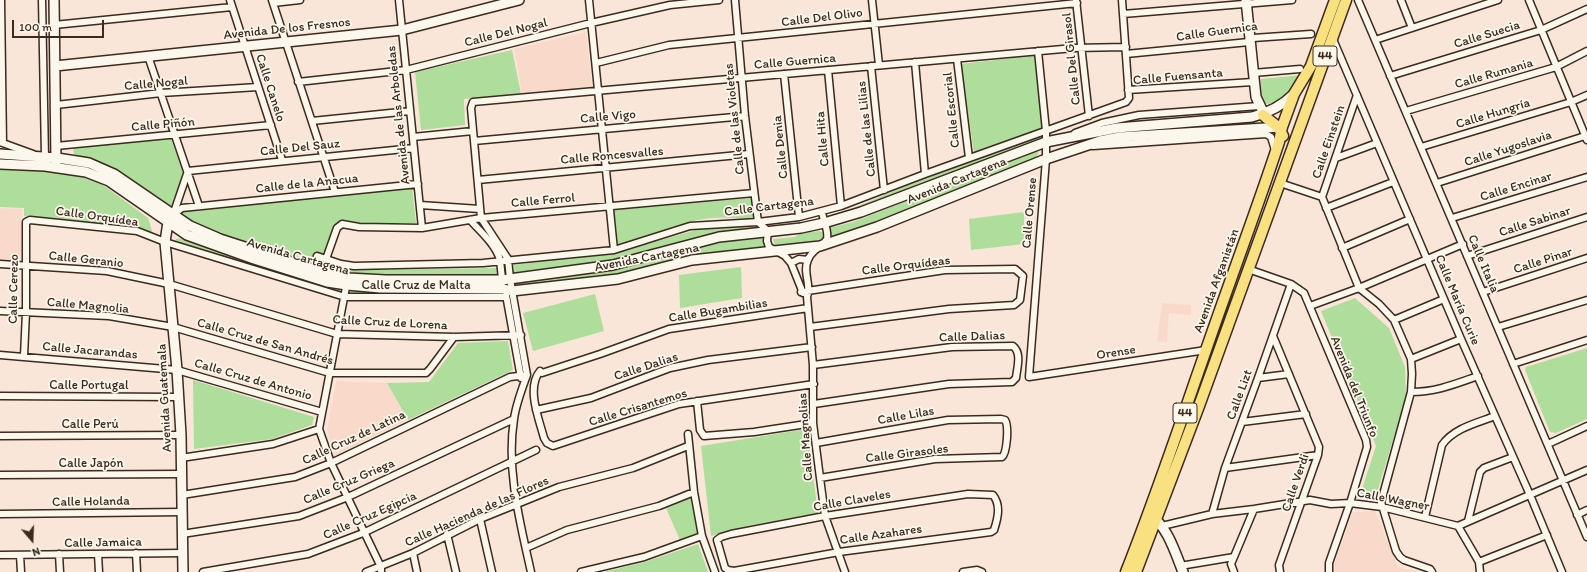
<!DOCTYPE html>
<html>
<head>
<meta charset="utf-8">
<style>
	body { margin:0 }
	#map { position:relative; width:1587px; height:572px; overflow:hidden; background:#fae6d8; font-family:Itim,sans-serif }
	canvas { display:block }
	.north { position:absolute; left:12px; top:520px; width:40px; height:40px; -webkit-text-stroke:3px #fbf7ec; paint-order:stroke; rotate:161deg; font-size:11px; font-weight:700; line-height:16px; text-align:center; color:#3b2a1e }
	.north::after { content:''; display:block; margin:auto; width:14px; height:18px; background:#3b2a1e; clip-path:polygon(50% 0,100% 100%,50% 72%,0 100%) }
	.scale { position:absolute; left:12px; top:20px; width:92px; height:18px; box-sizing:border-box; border:2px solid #3b2a1e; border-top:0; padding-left:5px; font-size:12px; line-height:14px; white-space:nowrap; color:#3b2a1e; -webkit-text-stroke:3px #fbf7ec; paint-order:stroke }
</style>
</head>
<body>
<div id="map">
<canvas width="1587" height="572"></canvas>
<div class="north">N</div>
<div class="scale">100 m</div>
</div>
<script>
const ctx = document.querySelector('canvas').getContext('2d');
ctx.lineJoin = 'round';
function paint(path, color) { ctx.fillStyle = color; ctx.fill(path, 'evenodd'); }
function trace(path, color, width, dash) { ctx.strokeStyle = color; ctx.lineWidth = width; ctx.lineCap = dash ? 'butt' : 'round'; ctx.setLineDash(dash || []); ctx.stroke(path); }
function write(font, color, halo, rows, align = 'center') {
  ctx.font = font + ' Itim,sans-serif'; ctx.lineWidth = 3.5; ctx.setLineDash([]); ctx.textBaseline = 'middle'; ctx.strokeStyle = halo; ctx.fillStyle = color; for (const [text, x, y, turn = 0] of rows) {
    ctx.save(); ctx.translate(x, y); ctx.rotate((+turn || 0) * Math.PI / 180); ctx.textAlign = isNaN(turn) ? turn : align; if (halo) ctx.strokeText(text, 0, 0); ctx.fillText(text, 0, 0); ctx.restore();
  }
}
paint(new Path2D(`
	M586,32L592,87L522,94L514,49Z
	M0,208L22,209L21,262L0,261Z
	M1162,303L1191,305V315L1169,313L1167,342L1157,341Z
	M336,381L387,383L407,420L334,456L327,430Z
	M1375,511L1398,567L1419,572H1335L1333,567L1353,512Z`), '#f9daca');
paint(new Path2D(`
	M512,50L521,94L464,99L465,125L421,130L415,72Z
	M1036,55L1045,130L974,154L961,64Z
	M1303,75L1286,101L1266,104L1261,99V79Z
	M1042,135L1043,140L828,221L829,217L839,214L923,179Z
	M171,139L184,175L172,208L124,177L74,154L73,147Z
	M1036,151L1039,153L1036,157L909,211L832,237L829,228L853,222Z
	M0,169L63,172L91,179L103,185L148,218L153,234L138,229L24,216V208L0,207Z
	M412,187L416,223L361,224L337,222L324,255L315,252L312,263C267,250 223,239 181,217L182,212Z
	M752,198L754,220C733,217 702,216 683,225L626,243L618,244L614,210Z
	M1024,212V244L971,250L969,219Z
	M737,224L753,226L754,232L613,262L513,275L514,265L623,251L706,227Z
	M819,231L824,233V238L806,243L775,246L773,239L795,237L801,233Z
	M760,237L765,239V248L617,276L514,287V283L537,280L717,241Z
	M183,238L257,264L341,289L339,294L187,246L175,241L176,239Z
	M315,259L341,267L357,270L498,268L497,274L432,275L355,273L314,264Z
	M741,267L742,298L680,308L679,275Z
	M352,289L503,292L504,296L357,295L350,293Z
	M595,294L604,331L533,351L523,313Z
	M1355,298L1389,328L1405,367L1406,397L1375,499L1359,498L1376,446L1321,311Z
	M508,341L513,370L408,420L387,383L429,382L458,343Z
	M1587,348V419L1556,433L1550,432L1525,370L1526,367Z
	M193,380L314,417L312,425L272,439L194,449Z
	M807,429L818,513L748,526L711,536L701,446Z
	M691,498L698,534L680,540L666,508Z
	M698,544L708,572H604L645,562Z`), '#aedd9c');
const street = new Path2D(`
	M1,0L3,143
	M42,0L45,157L48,159
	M230,0L282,160
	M272,0L335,192
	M399,0L422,228
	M589,0L614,250
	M735,0L745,116L758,222L768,231L767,241L769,247L785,256L791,263L803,293
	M872,0L879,65
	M1076,0L1089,116
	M1358,0L1587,537
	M1401,0L1412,28
	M1529,0L1587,140
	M273,3L300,0
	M1123,14L1292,0
	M54,25L232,7
	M1332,37L1461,339L1530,495L1562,572
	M1375,40L1498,0
	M1038,51L1046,131V159L1029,377L1206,350
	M1126,54L1249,42L1253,38L1311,34
	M148,56L199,206
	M957,59L969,158
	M915,62L925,174
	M596,63L669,45L1077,3
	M871,66L884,190
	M828,70L841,206
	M1253,73L1300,69
	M784,74L799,217
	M1390,76L1541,30L1587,9
	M298,82L406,70L591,23L670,5L719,0
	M1128,90L1253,82
	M56,105L161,93L258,87
	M1406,111L1556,67L1587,51
	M312,121L410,111
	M1075,133L1102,123L1139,115L1259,106
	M413,137L473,131
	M474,141L745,116
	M0,142L33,154
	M56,146L271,125
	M1093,146L1266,134L1271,137L1275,150
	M1421,147L1571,102L1587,95
	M1336,158L1377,143
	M478,180L749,154
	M1280,183L1322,197
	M1437,183L1585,136
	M1322,197L1359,288L1379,304L1394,320L1411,359L1412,374L1411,392L1381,502L1396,551L1400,557L1404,560L1430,569L1432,572
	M1322,197L1357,95
	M420,205L480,209
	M1326,208L1393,182
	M822,212C823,220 829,231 827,239C822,247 811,250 808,260C802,272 812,285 807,297L813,365V423L820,478L825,516L845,572
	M173,215L188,171L414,148
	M173,215L182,208L418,184
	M1452,218L1587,177
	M470,220C481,232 496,245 500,260C501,267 501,275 503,282
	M1342,248L1410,219
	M317,256L341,264L354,266L483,263L614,250L690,226L758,222L799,217L841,206L925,174L1126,102L1129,98L1122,0
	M1467,256L1587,217
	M326,259L337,228L342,224L359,227L422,228L481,218L754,193
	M791,263L799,259L808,260
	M0,264L107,271L169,284L337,334L454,337L521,335
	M1248,269L1291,284L1304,293L1366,440L1367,447L1350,503L1329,563V572
	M347,282L319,429L331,463L381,567V572
	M801,292L945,270L1015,269L1023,276L1020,300L1014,305L949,309L810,327
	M1483,292L1587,258
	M506,295L521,378
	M1310,306L1359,288L1463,244
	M808,308L669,329L600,354L542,373L540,371C526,388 539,419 544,438L547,443L553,446L679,404L814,384
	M0,311L109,316L173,327L330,373H426L430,369L454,337
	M1394,320L1444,299
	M1498,327L1587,300
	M1273,336L1319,447L1318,455L1279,565L1280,572
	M0,355L177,370L322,412
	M24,356L26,312V222L30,220L137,231L165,242L345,297H506
	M1411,359L1461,339
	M1513,364L1587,340
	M813,365L952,347L1013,346C1022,353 1017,368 1016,378L1012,382L949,384L814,404
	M1258,378L1289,374
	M1411,392C1436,392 1455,384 1478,376
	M0,396L179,397
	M697,401L700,430L704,436L754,432L813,423
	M536,410L591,398L670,368L708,360L812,347
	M1242,422L1306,414
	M688,434L694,492L702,536L715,572
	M0,436L181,435
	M816,443L948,420L1001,419L1005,420C1009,426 1007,453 1002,457L935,459L820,478
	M1548,444L1587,426
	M181,458L273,444L319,429
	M1225,468L1318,455
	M0,475L182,474
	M968,494L993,495C1001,505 998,518 994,530L991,532L839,552L734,571L728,570L725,568L717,540L721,537L731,534L825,516Z
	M182,495L295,477L331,463L510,377L527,375
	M0,514L182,512
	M1212,514L1225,468L1258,378L1291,284
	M1577,515L1587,510
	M1425,517L1442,445C1454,428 1477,423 1495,416
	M480,519L492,572
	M1468,521L1480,472L1484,468L1513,457
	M1162,526L1212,514L1254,509L1310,500L1331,504L1350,503L1382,507L1458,526L1587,470
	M1458,526L1479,562L1480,572
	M182,534L299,516L348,497L514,419
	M447,534L456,572
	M526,548L567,530L659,506L694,492
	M136,553L137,572
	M413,553L417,572
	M59,554L60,572
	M98,554L99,572
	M0,555L183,553
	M20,555L21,572
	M1479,562L1547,535
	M1180,566L1234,557
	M203,572L308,554L363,533L536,450
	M366,572L413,553L480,519L559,487L633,468L688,446
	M531,572C520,522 506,470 514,419C516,404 522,389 527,375L510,279L508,259L481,218L471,108L473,102L1074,48L1126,47
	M581,572L644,557L702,536
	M963,572L977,570L982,572
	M1234,572L1231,564L1254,509`);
const secondary = new Path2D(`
	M54,0L56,162
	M1246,0L1256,97L1266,118
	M55,66L402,30L519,0
	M0,154L57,158L89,163L114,174L190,226L220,239L328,274L348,278L386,280H502L613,265L719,237L801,228L824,223L861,212L1046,142L1061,139L1117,128L1252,117C1268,113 1282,106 1294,94
	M0,164L45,166L86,172L109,181L187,235L254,259L327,282L347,285L380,288L504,289L512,291L618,279L692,260L820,246L877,227L1046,159L1100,141L1120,137L1281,127
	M170,219L168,222L165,242L177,370L181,435L183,572
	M1150,516C1167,524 1176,555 1183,572`);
const primary = new Path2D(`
	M1263,115L1278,127L1283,136
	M1126,572C1155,499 1180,424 1206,350C1230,280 1256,212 1279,142L1282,127L1294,94L1311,66L1335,0
	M1136,572L1199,406L1346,0`);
trace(street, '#3b2a1e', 9);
trace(secondary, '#3b2a1e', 12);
trace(primary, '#3b2a1e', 13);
trace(street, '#fbf7ec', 6);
trace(secondary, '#fbf7ec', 9);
trace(primary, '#f9e181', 10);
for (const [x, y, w] of [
	[1325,56,24],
	[1185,413,24]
]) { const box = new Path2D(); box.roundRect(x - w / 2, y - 10, w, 20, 3); ctx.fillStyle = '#fbf7ec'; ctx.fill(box); trace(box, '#3b2a1e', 1); }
write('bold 12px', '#3b2a1e', null, [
	["44",1325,56],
	["44",1185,413]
]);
write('13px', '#3b2a1e', '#fbf7ec', [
	["Calle Del Olivo",822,18,-7],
	["Avenida De los Fresnos",287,29,-6],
	["Calle Guernica",1217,32,-8],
	["Calle Del Nogal",506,33,-14],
	["Calle Suecia",1487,35,-17],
	["Calle Del Girasol",1072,59,-96],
	["Calle Guernica",795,62,-5],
	["Calle Rumania",1494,74,-16],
	["Calle Fuensanta",1178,77,-5],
	["Calle Nogal",156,84,-5],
	["Calle Canelo",270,88,72],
	["Calle Escorial",952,110,-96],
	["Calle Hungría",1493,114,-17],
	["Avenida de las Arboledas",399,115,-96],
	["Calle Vigo",608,117,-5],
	["Calle de las Violetas",735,119,-96],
	["Calle Piñón",163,125,-5],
	["Calle de las Lilias",867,129,-96],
	["Calle Hita",823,139,-95],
	["Calle Einstein",1329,142,-71],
	["Calle Denia",781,147,-96],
	["Calle Del Sauz",300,148,-6],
	["Calle Yugoslavia",1508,149,-18],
	["Calle Roncesvalles",612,156,-5],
	["Avenida Cartagena",957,181,-22],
	["Calle de la Anacua",307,184,-6],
	["Calle Encinar",1516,187,-17],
	["Calle Ferrol",543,201,-5],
	["Calle Cartagena",769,207,-7],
	["Calle Orense",1030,213,-85],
	["Calle Orquídea",97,217,8],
	["Calle Sabinar",1535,222,-18],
	["Avenida Cartagena",298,257,16],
	["Avenida Cartagena",647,258,-11],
	["Calle Geranio",86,260,6],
	["Calle Pinar",1543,261,-18],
	["Calle Italia",1483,264,67],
	["Calle Orquídeas",906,266,-7],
	["Avenida Afganistán",1217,281,-70],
	["Calle Cruz de Malta",416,286],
	["Calle Cerezo",14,289,-89],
	["Calle María Curie",1457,300,67],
	["Calle Magnolia",88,306,5],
	["Calle Bugambilias",718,311,-9],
	["Calle Cruz de Lorena",390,323,3],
	["Calle Dalias",972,337,-2],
	["Calle Cruz de San Andrés",265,342,16],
	["Calle Jacarandas",90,351,5],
	["Orense",1116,353,-9],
	["Calle Dalias",646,367,-18],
	["Calle Cruz de Antonio",253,380,16],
	["Calle Portugal",89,386],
	["Avenida del Triunfo",1354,387,68],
	["Calle Lizt",1240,395,-70],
	["Avenida Guatemala",165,398,-93],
	["Calle Crisantemos",638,408,-17],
	["Calle Lilas",906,416,-10],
	["Calle Perú",90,425],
	["Calle Magnolias",806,437,-94],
	["Calle Cruz de Latina",354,438,-25],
	["Calle Girasoles",907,454,-7],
	["Calle Japón",91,464],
	["Calle Cruz Griega",349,482,-23],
	["Calle Verdi",1296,483,-71],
	["Calle Wagner",1393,500,11],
	["Calle Claveles",852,501,-10],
	["Calle Holanda",91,502,-1],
	["Calle Hacienda de las Flores",477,512,-24],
	["Calle Cruz Egipcia",370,516,-24],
	["Calle Azahares",881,535,-8],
	["Calle Jamaica",103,543,-1]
]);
</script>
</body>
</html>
